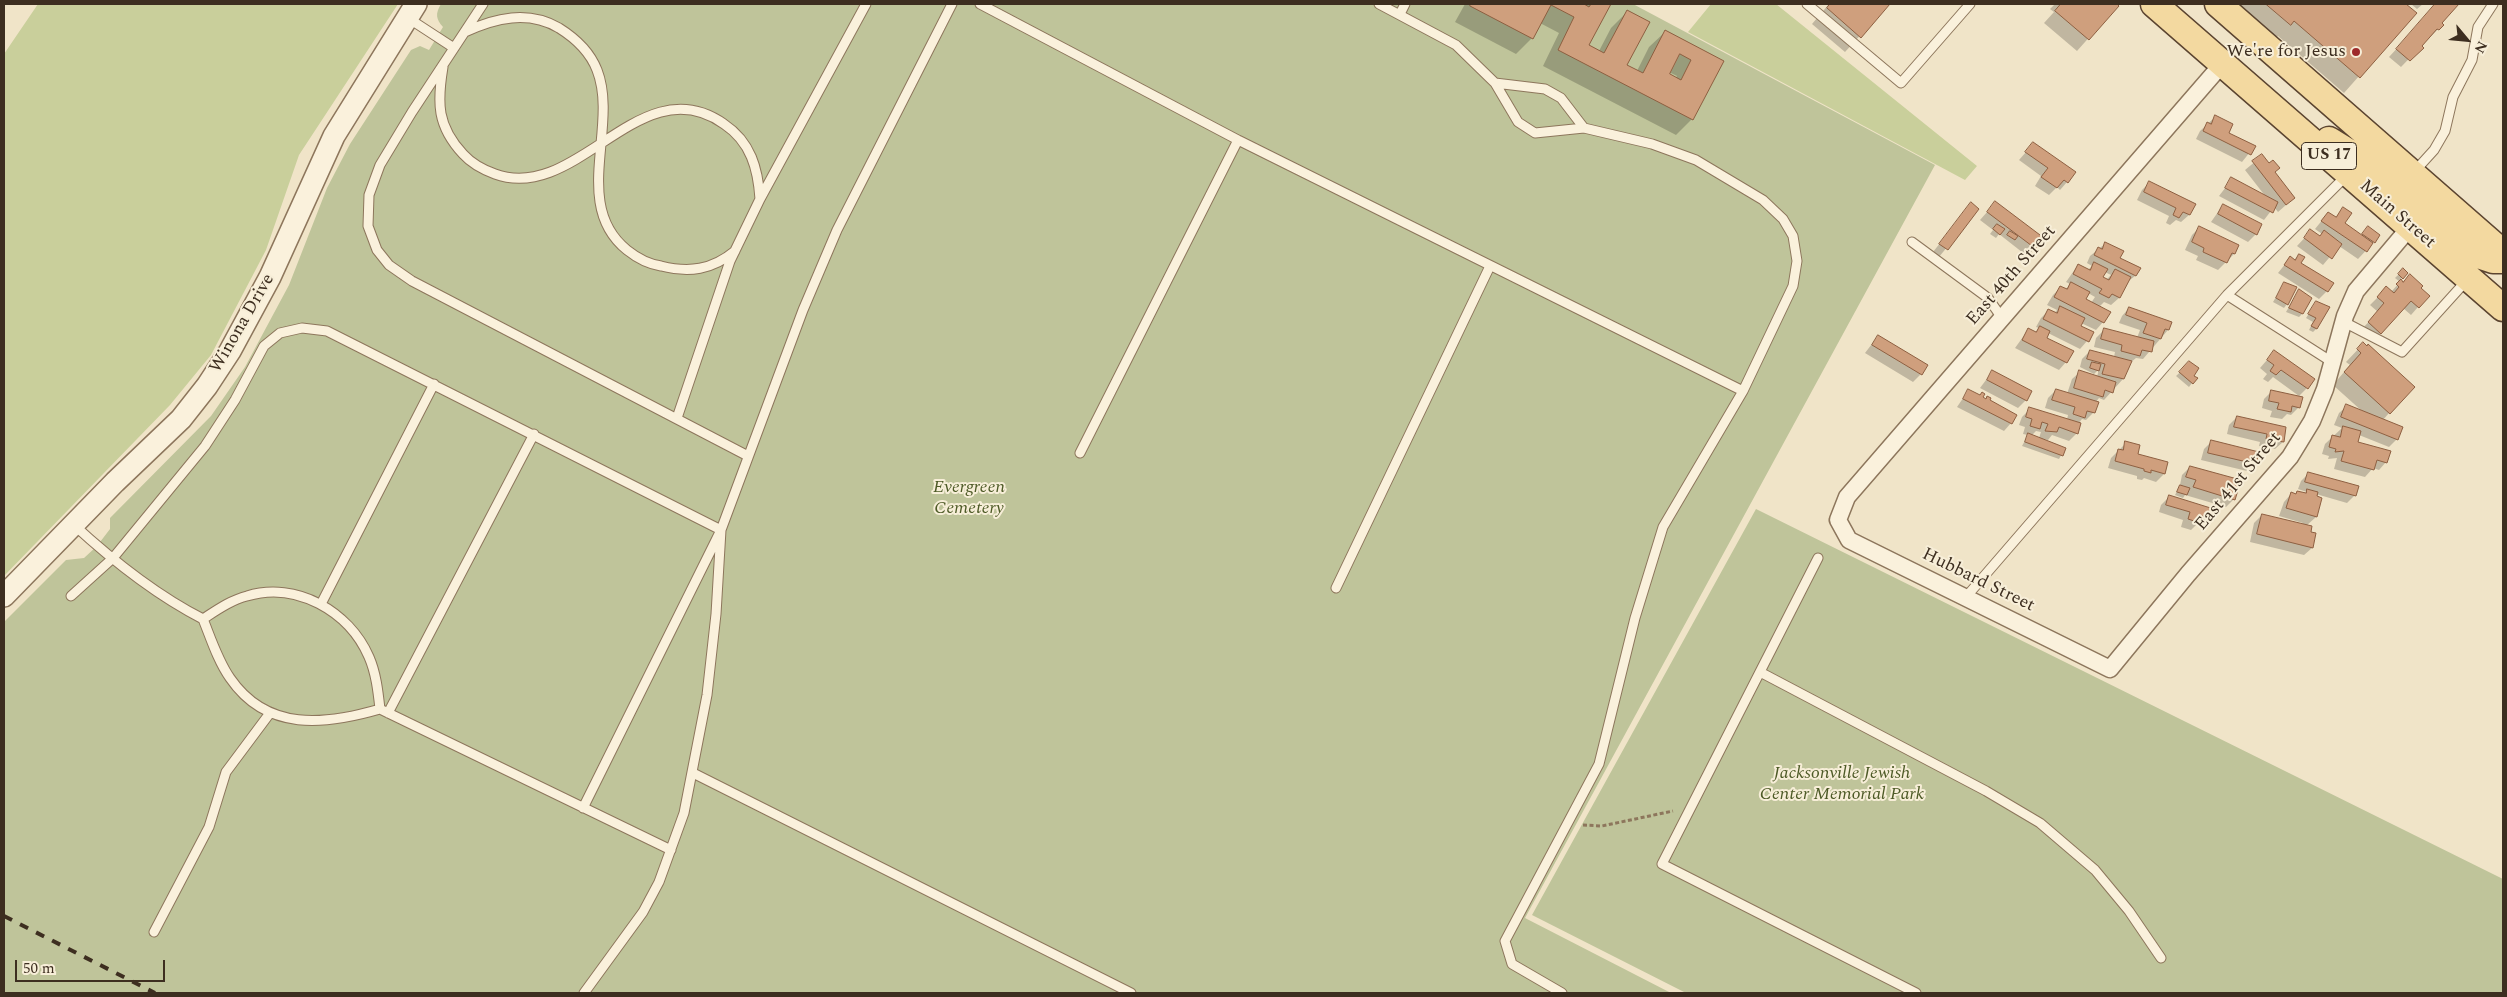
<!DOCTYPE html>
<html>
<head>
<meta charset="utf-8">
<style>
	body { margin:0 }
	#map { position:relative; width:2507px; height:997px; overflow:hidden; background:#f0e4c8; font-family:Spectral,serif }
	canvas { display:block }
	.frame { position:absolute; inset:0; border:5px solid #3d2e20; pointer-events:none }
	.north { position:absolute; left:2442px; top:15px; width:50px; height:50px; -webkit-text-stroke:4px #f7eed8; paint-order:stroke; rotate:118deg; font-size:14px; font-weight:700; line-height:20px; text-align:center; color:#3d2e20 }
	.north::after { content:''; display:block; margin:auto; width:18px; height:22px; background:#3d2e20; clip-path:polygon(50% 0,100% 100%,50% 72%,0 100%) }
	.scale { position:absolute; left:15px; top:960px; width:150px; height:22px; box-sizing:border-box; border:2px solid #3d2e20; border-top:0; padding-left:6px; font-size:15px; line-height:18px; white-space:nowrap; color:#3d2e20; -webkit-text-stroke:4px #f7eed8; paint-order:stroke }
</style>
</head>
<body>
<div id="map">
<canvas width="2507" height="997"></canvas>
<div class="frame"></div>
<div class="north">N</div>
<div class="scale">50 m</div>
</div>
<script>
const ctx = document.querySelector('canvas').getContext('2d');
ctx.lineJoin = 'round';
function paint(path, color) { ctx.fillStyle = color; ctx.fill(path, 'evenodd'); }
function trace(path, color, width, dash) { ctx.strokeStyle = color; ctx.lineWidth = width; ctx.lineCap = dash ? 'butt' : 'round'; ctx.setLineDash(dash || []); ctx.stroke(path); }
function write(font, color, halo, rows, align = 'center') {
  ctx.font = font + ' Spectral,serif'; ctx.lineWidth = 4; ctx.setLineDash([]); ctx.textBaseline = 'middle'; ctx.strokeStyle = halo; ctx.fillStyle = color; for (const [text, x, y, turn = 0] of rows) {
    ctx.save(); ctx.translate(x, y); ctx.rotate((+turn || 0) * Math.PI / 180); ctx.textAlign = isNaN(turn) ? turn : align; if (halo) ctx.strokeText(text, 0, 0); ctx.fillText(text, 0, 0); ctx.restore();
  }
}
paint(new Path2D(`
	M38,4H398L299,155L266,250L211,355L170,405L4,576V54Z
	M1711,4H1776L1977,166L1965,180L1688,32Z`), '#c9cf9b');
paint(new Path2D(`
	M441,4H1633L1935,165L1525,918L1671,993H4V622L66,560L84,558L97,546L110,529V518L211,416L245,367L289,285L327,188L350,144L411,50L420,46L429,50L443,27C436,19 435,14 441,4Z
	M1756,509L2503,879V993H1686L1532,915Z`), '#bfc49a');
paint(new Path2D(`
	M1465,4H1581L1586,6L1588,4H1610L1588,45L1599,51L1611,28L1627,12L1626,65L1637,71L1649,47L1665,32L1722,62L1692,119L1676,135L1543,66L1559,33L1540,23L1532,38L1516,54L1455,22ZM1669,72L1677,76L1675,79L1668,75Z
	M1829,4H1889L1845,52L1812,24Z
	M2055,4H2115L2117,6L2077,51L2044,23L2054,12L2050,9Z
	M2232,4H2404L2415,13L2344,93L2278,36L2274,40Z
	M2411,4H2423L2417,9Z
	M2438,4H2457L2440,23L2438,29L2401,67L2389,57Z
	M2215,117L2227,133L2254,147L2242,162L2196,139L2200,131Z
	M2033,144L2067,182L2060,190L2057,187L2049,195L2035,186L2041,176L2019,160Z
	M2262,156L2294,198L2278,212L2274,207L2264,220L2219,196L2232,179L2266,197L2245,170Z
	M2150,182L2189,215L2181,222L2176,220L2170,225L2166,223L2169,216L2137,200L2142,190Z
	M1995,203L2035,248L2027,256L1999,234L1996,238L1990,234L1993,230L1980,220Z
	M1971,204L1978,209L1939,257L1933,252Z
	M2223,205L2256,234L2248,242L2211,222Z
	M2344,209L2343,224L2361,236L2364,232L2374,242L2358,259L2339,246L2323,265L2297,246L2311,231L2319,237L2322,234L2315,229L2328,213L2335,218Z
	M2200,227L2234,254L2218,270L2196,260L2198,256L2185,250L2192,235Z
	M2106,243L2135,276L2126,283L2119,298L2111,305L2104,302L2099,307L2103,322L2096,330L2081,323L2080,326L2087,341L2080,349L2048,333L2045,338L2066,362L2059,370L2015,348L2028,330L2035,333L2039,328L2036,327L2041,318L2048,311L2054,314L2057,310L2047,305L2053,295L2061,287L2065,290L2070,284L2066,282L2078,265L2088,270L2092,266L2087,263L2090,256ZM2105,272L2111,275L2106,280L2102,278ZM2088,293L2095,297L2091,303L2085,300Z
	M2299,255V263L2327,291L2319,299L2278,273L2290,258L2294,260Z
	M2403,270L2406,273L2400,280L2419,288L2418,307L2411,315L2403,308L2373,341L2361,330L2378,312L2370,305L2379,296L2391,292L2400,282L2395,278Z
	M2284,284L2287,304L2284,308L2273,302Z
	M2299,290L2302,314L2299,317L2286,312Z
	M2316,303V329L2313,332L2309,330L2313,322L2306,318Z
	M2129,308L2170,322L2168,330L2143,359L2136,358L2130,363L2123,379L2104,400L2099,398L2095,403L2094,412L2086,420L2082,419L2078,424L2077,433L2069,441L2052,435L2048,440L2042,439L2065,448L2059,459L2022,446L2028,435L2023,434L2025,427L2019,425L2022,417L2030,409L2067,420L2068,415L2045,408L2048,398L2056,390L2067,394L2072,379L2080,372L2097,377L2099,369L2094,374L2080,367L2082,359L2090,351L2114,357L2115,352L2094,347L2096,338L2104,330L2137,338L2140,330L2119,323L2122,316ZM2036,431L2041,432L2039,438L2031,436Z
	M1878,336L1921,374L1913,382L1865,353Z
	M2363,344L2389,413L2383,420L2397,439L2389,447L2359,435L2357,443L2386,462L2379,470L2373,468L2365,477L2334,469L2337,458L2328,459L2329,456L2322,454L2325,444L2342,428L2334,425L2339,413L2347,406L2363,412L2333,385L2350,365L2346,362Z
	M2274,352L2307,388L2299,396L2273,377L2268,382L2263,379L2267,374L2260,368Z
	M2190,363L2192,383L2189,387L2176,376Z
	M1992,372L2026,400L2018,408L1980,388Z
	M1968,391L1988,401L2011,423L2004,431L1957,407Z
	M2272,391L2299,407L2291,415L2287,414L2282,419L2270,417L2272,411L2262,408L2264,399Z
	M2237,417L2283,442L2275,449L2259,446L2260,442L2227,434L2229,425Z
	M2211,442L2255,464L2247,471L2201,460L2204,449Z
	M2126,443L2137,455L2164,474L2156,482L2144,478L2142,480L2137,479V476L2108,468L2111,458Z
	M2190,467L2234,499L2226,507L2185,495L2183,498L2175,495L2180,485L2182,475Z
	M2309,473L2355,495L2347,503L2316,494L2315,497L2321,499L2316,517L2306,526L2312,548L2304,555L2250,542L2254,523L2262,515L2302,525L2303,523L2279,516L2284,502L2291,494H2304L2307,492L2298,489L2301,481Z
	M2169,497L2213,519L2206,527L2197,524L2191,530L2181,527L2183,520L2159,512L2161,505Z`), '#0003');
const building = new Path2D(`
	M1471,4H1584L1589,7L1591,4H1611L1589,45L1604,53L1627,10L1650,22L1627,65L1643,73L1665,30L1724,61L1693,120L1558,50L1574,17L1551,5L1533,39L1470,6ZM1680,54L1691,60L1681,80L1670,74Z
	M1830,4H1890L1861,38L1827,8Z
	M2061,4H2117L2119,6L2089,40L2055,11Z
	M2266,4H2406L2417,13L2360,78L2294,21L2291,25Z
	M2435,4H2459L2442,23L2444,25L2439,30L2437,29L2422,46L2424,48L2410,61L2396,49Z
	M2215,115L2233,124L2229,133L2256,146L2251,155L2203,131L2207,122L2211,124Z
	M2033,142L2076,172L2068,183L2064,180L2057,188L2041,177L2048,168L2025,152Z
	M2262,154L2269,163L2273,160L2280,168L2275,172L2295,198L2286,205L2252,161Z
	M2231,177L2278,202L2273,213L2225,188Z
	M2149,181L2196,204L2190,215L2183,212L2179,218L2173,215L2176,208L2144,192Z
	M1995,201L2044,238L2036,249L1987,212Z
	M1971,202L1979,209L1948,250L1939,244Z
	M2223,204L2262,224L2257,235L2218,214Z
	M2343,207L2352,213L2345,223L2373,243L2367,252L2321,221L2328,212L2336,217Z
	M1997,224L2005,229L2000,235L1993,229Z
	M2199,226L2239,245L2235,254L2232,253L2227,263L2203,252L2204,248L2192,242Z
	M2368,226L2380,235L2375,243L2362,234Z
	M2310,229L2320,236L2324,230L2342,244L2332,259L2304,238Z
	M2010,231L2018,236L2015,240L2007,235Z
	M2105,242L2124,251L2120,258L2141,268L2136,276L2094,255L2098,247L2102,249Z
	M2299,254L2305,257L2301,263L2334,283L2328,292L2284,265L2290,256L2295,260Z
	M2094,262L2108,269L2103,277L2109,280L2115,269L2131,277L2120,298L2112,294L2109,298L2099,293L2102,289L2073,274L2078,264L2090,270Z
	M2403,268L2408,273L2403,279L2398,274Z
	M2410,274L2423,286L2421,288L2430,296L2419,308L2411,301L2381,334L2368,322L2384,303L2377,297L2386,286L2394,293L2399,287L2396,284L2401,279L2403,282Z
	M2071,282L2090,292L2086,299L2111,312L2104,323L2054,297L2060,286L2067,289Z
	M2284,282L2297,287L2288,305L2276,298Z
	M2299,289L2312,298L2303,314L2289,308Z
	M2316,301L2330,307L2317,329L2311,326L2316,318L2308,314Z
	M2060,306L2085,318L2081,326L2094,332L2089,342L2043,319L2048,309L2057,313Z
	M2129,307L2172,322L2169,330L2165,329L2161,339L2143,333L2147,323L2126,315Z
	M2040,326L2050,331L2047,338L2074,351L2067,363L2022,340L2028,328L2036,332Z
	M2104,328L2154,341L2152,352L2142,350L2140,356L2121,351L2122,345L2101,339Z
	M1878,335L1928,365L1922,375L1872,345Z
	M2363,342L2367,346L2368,344L2415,387L2390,414L2344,372L2361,353L2357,349Z
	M2090,350L2132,361L2124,379L2102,374L2105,364L2087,359Z
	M2274,350L2315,379L2308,389L2281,370L2276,375L2270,371L2274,365L2267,360Z
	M2189,361L2199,368L2194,376L2198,378L2193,384L2179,372Z
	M2092,362L2101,364L2099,371L2090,368Z
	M1992,370L2032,391L2027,401L1987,380Z
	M2079,370L2116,382L2113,393L2105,390L2103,397L2074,388Z
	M1968,389L1980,395L1982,392L1985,394L1983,397L1986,399L1987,396L1991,398L1990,400L2017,415L2012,424L1963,399Z
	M2056,389L2099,402L2095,413L2087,411L2085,418L2073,414L2075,407L2052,400Z
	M2271,390L2303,397L2300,408L2292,406L2291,412L2277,409L2279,403L2269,401Z
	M2346,404L2403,427L2398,440L2341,417Z
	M2029,407L2081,423L2078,434L2059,427L2057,432L2045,431L2048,424L2042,422L2040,429L2030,426L2032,419L2026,417Z
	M2237,416L2286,427L2284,442L2266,439L2267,434L2234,427Z
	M2343,426L2361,431L2358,442L2391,451L2387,463L2377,460L2374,470L2341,461L2344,451L2335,452L2336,449L2329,447L2332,435L2340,437Z
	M2028,433L2066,448L2063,456L2025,442Z
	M2211,440L2259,452L2256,464L2208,453Z
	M2125,441L2140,445L2138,454L2168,462L2165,474L2151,470V473L2144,471V469L2115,461L2118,449L2123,450Z
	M2190,466L2241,480L2235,500L2193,487L2196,480L2186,477Z
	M2308,472L2359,486L2356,496L2305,482Z
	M2180,485L2190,488L2187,495L2177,492Z
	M2307,489L2318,492L2317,496L2322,498L2317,517L2286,508L2291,492L2296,494L2297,491L2306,493Z
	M2169,495L2217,510L2214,519L2202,516L2200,523L2188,519L2190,512L2166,505Z
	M2262,514L2312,526L2311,532L2316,533L2313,548L2257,534Z`);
paint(building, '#cf9f7d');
trace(building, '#8d5f41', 1);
const service = new Path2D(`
	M483,4L412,112L380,165L369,195L368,226L377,250L389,265L412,281L748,456
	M980,4L1238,140L1743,391
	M1379,4L1456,45L1495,83L1545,89L1561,98L1584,128L1652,144L1696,160L1763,200L1783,219L1793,236L1797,261L1793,286L1743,391L1663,527L1635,618L1599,764L1505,941L1512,964L1562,993
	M1807,4L1901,83L1970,4
	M1400,14L1405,4
	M408,18L454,48
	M465,32C495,18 528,10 559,28C575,38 590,52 597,70C619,126 571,205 627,250C637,258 648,264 661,266C689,273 712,270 735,251
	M443,67C437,103 437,126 463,154C472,164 484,170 495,174C578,204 640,65 724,124C751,142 758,169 760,199
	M1495,83L1518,122L1535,133L1584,128
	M2414,172L2434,150L2445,131L2453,97L2472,60L2478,27L2493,4
	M1912,242L1988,298L2002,318
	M2227,295L2332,362
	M2344,322L2402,352L2467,280
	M677,418L730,261L760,199L866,4
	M1080,453L1238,140
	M73,524C112,560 156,595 203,619C211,639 218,661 230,678C267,732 325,725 380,709L671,850
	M1818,558L1662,864L1916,993
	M1336,588L1490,266
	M71,596L113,558L205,446L235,400L264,346L280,333L302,328L327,331L721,530L583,808
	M1966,597L2227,295L2347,175
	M321,604L434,384
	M203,619C217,610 231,600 247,596C296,581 349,611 369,657C376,673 378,691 380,709
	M1760,672L1986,791L2040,823L2095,870L2129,911L2161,958
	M388,713L534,434
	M693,773L1131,993
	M154,932L209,827L226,772L270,713
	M584,993L643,912L659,882L684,813L707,695L716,614L721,530L803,310L837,230L952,4`);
const minor = new Path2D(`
	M2223,63L1847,497L1838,520L1849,540L2110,669L2188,574L2290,457L2312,421L2325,389L2345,316L2356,291L2410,227`);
const tertiary = new Path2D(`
	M4,596L115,482L181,419L207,386L230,351L270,277L334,136L416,4`);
const primary = new Path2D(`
	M2154,4L2503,308
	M2218,4L2503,253
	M2329,140L2363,161L2478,255L2493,260H2503`);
trace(service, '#8d765c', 11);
trace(minor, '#8d765c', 19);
trace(tertiary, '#8d765c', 24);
trace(primary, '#5b4430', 29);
trace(new Path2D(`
	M1583,825L1602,826L1673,811`), '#8d765c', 3, [4, 2.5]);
trace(service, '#faf1dc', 9);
trace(minor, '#faf1dc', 16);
trace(tertiary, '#faf1dc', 21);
trace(primary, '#f3d9a0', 26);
trace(new Path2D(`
	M4,916L155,993`), '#3d2e20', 4, [9, 9]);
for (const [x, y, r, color] of [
	[2356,52,5,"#9e2a2b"]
]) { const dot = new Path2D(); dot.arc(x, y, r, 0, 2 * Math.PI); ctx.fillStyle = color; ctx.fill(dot); trace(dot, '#f7eed8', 2); }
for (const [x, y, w] of [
	[2329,156,55]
]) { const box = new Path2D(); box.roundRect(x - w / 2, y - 13.5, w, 27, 4); ctx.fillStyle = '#f7eed8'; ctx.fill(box); trace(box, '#3d2e20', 1); }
write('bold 16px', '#3d2e20', null, [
	["US 17",2329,156]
]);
write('18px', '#3d2e20', '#f7eed8', [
	["We're for Jesus",2346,52]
], 'right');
write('18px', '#3d2e20', '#f7eed8', [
	["Main Street",2397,215,41],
	["East 40th Street",2012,276,-49],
	["Winona Drive",243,324,-60],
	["East 41st Street",2239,482,-50],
	["Hubbard Street",1978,581,26]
]);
write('italic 18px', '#4d5a26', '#f7eed8', [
	["Evergreen",969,488],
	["Cemetery",969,509],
	["Jacksonville Jewish",1842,774],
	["Center Memorial Park",1842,795]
]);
</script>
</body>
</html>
